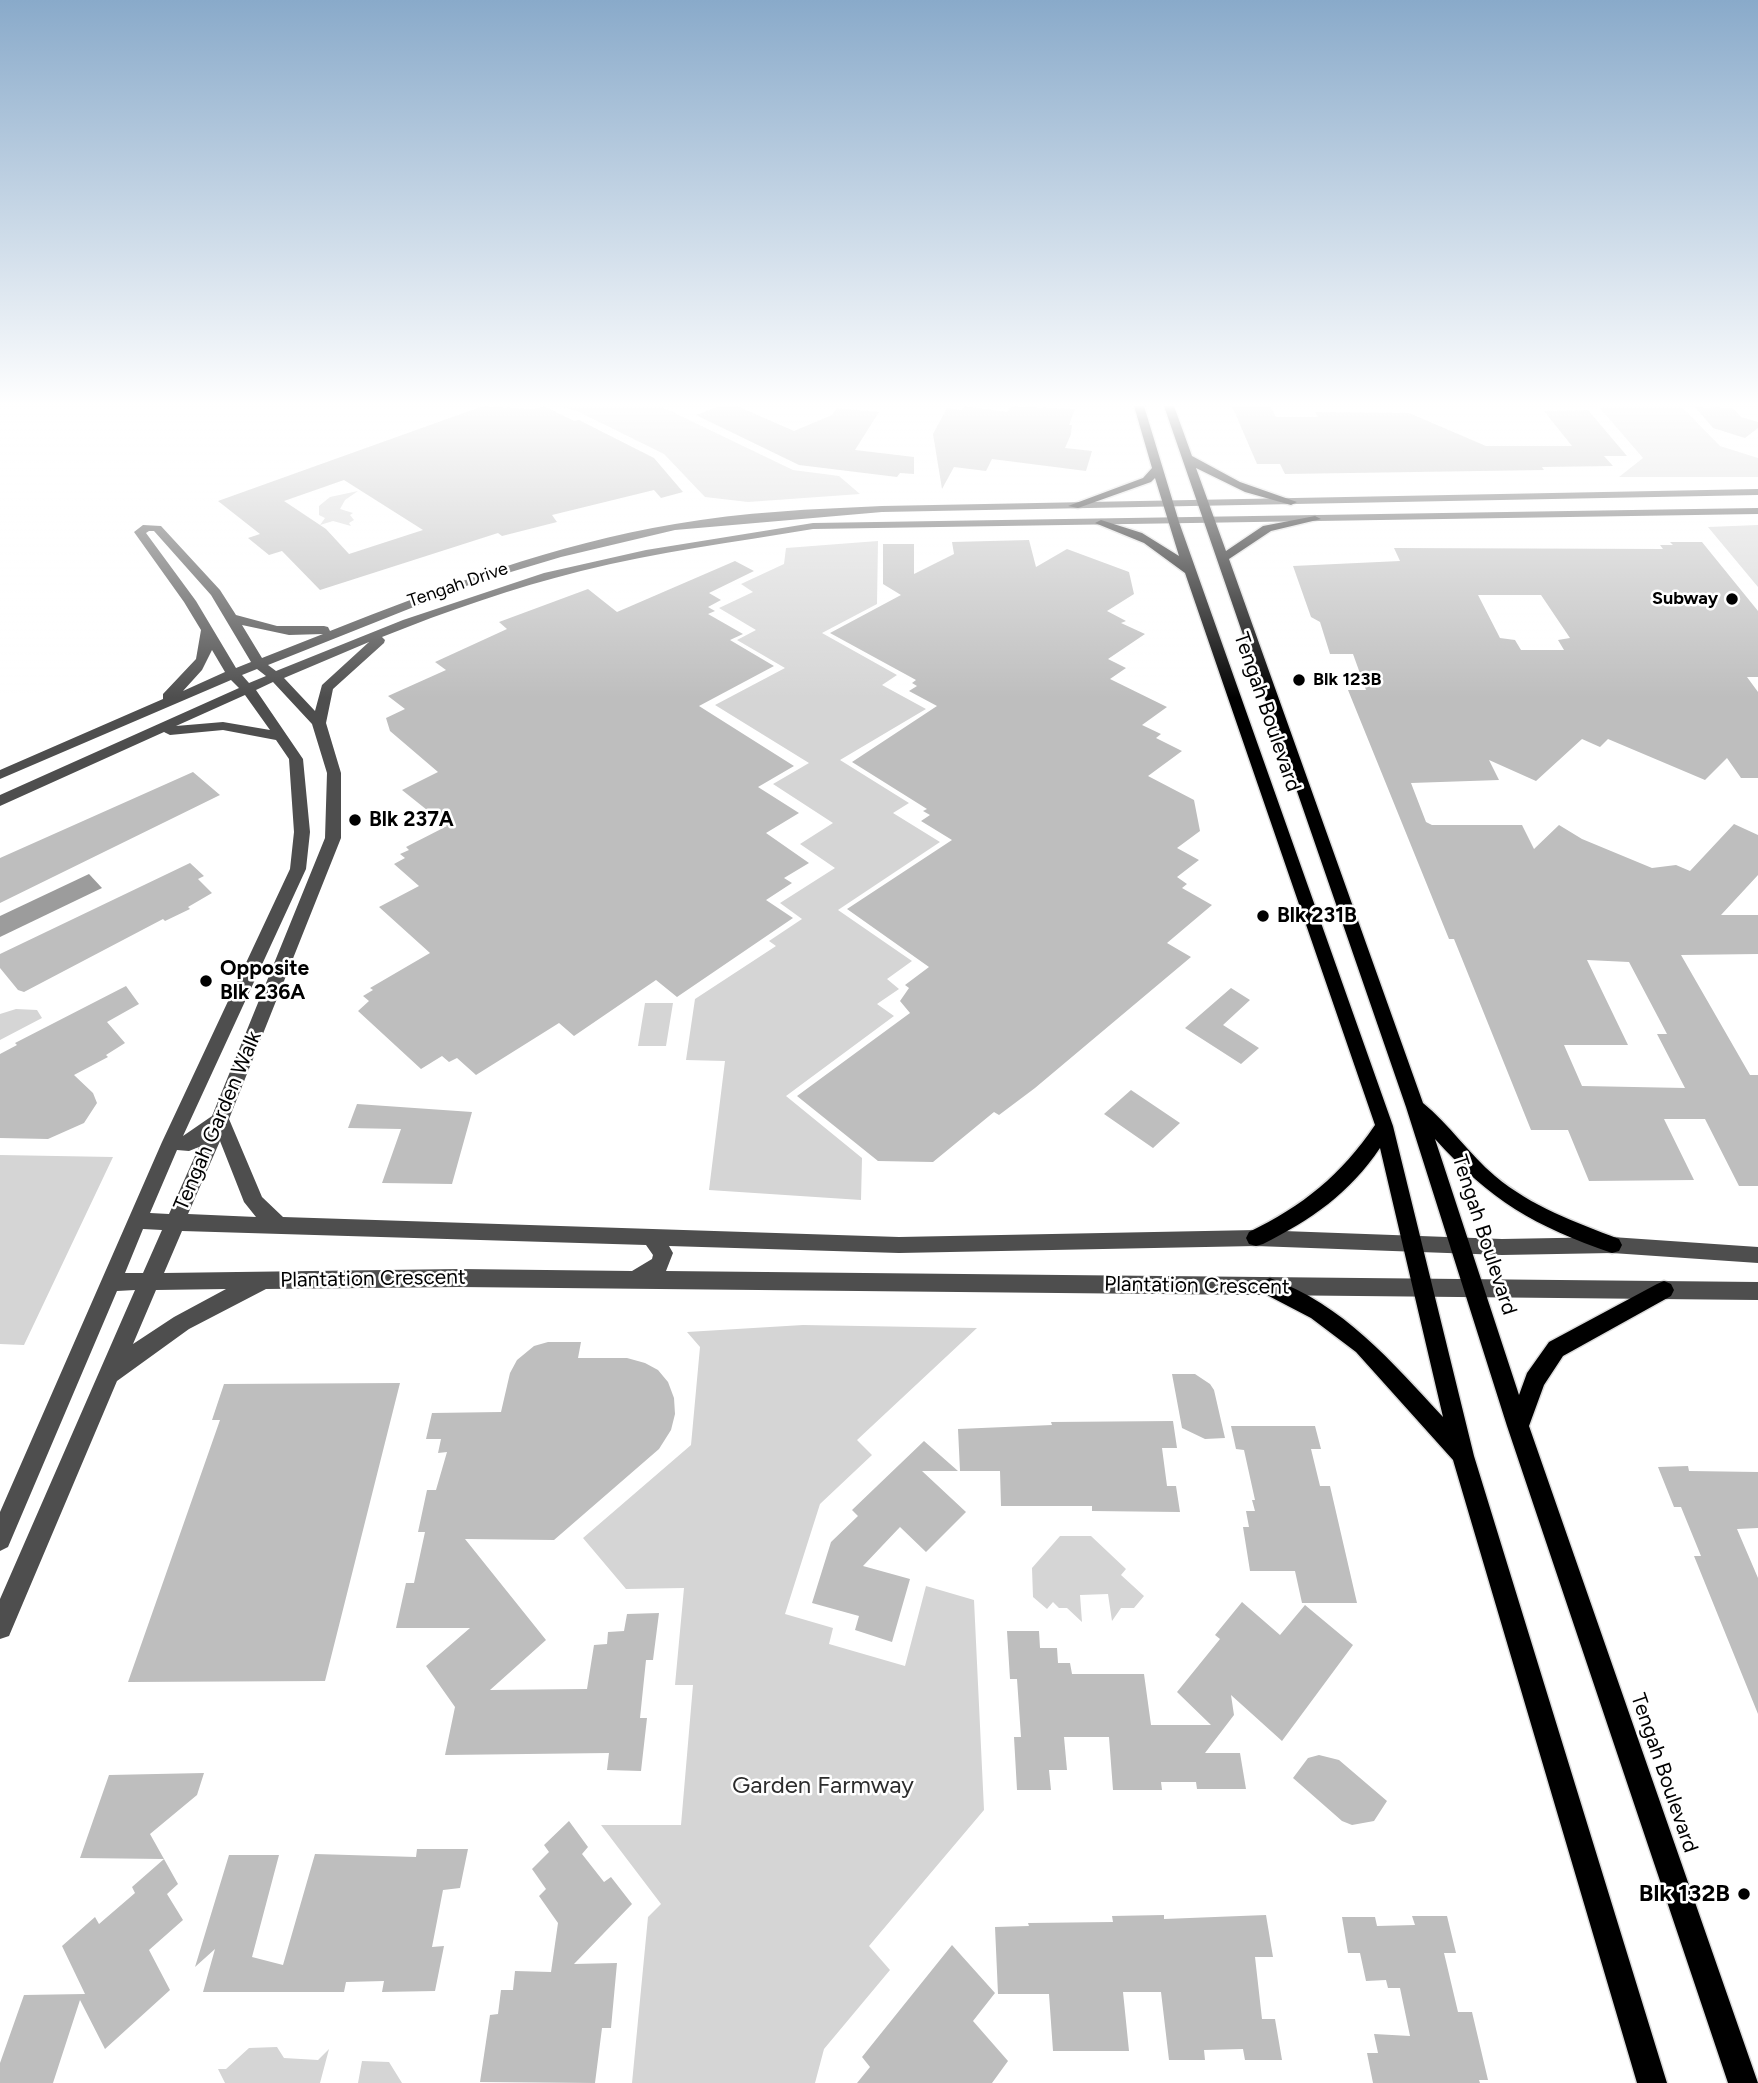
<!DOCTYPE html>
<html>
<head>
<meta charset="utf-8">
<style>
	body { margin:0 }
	canvas { display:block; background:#fff }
</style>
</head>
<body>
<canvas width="1758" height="2083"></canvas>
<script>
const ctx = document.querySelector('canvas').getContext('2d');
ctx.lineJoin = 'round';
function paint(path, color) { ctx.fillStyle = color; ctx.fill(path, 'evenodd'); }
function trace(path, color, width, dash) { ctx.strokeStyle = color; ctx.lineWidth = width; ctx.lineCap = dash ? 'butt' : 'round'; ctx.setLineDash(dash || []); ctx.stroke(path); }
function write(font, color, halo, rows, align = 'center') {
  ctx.font = font + ' Figtree,sans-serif'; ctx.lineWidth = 5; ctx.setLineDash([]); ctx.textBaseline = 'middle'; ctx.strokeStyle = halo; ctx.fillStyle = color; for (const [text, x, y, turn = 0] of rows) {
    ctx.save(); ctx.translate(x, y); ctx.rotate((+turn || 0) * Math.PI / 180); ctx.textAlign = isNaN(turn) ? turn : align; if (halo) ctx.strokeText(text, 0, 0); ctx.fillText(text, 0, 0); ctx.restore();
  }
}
paint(new Path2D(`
	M560,406H660L793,470L839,476L860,494L748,502L705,497L664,454L579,412Z
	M1598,406H1681L1720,446L1758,458V477H1619L1643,458Z
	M358,491L345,500L340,509L353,513L350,515L354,520L349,523L351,526L333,521L320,525L325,518L319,515V506L330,497Z
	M1758,525V587L1708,527Z
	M878,541L877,604L822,633L897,675L882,685L926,709L840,760L909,803L893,813L940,842L838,910L912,961L887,979L899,989L877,1004L894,1016L786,1096L862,1158L861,1200L709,1190L725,1061L686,1060L695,999L776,946L769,941L802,919L780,903L835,868L800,844L833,823L773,784L809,763L715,705L785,668L737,640L756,630L719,608L753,592L741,584L784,564L786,548Z
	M645,1003H673L666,1046H638Z
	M16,1009L37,1010L42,1018L0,1040V1014Z
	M0,1155L113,1157L24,1345L0,1344Z
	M803,1325L977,1328L857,1440L872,1455L820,1504L785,1614L833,1628L829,1644L905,1666L926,1586L974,1600L984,1810L869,1946L890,1970L824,2049L815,2083H632L648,1917L661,1904L601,1825H681L693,1685H675L684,1588L626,1589L583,1538L691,1445L700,1347L687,1332Z
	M1060,1536H1091L1126,1569L1121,1575L1144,1596L1134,1608H1121L1112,1621L1108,1594L1080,1595L1082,1622L1067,1608H1059L1053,1602L1047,1609L1033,1597L1032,1568Z
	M277,2047L284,2058L318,2060L329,2049L320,2083H225L218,2069H226L249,2048Z
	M362,2061L389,2062L402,2083H358Z`), '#d5d5d5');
paint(new Path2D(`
	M89,874L102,888L0,937V916Z`), '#9c9c9c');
paint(new Path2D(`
	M483,406L533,409L544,406L574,421L579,420L654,458L683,492L661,498L654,490L552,515L557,522L502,536L498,533L320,590L282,551L269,555L248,538L260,534L218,501ZM344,480L423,530L349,554L326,529L284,501Z
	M719,406H737L794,431L832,415L837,408L879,412L855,450L914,457V474L900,473L897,477L799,465L696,415Z
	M964,406L1008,412L1011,406L1075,409L1069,425H1072L1071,434L1065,448L1092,451L1086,471L992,459L986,471L954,467L942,489L933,434L947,408L962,410Z
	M1232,406H1270L1276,417H1318L1315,412L1409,413L1486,446H1572L1544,411L1588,410L1627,456H1604L1613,466L1542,467L1544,470L1285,474L1280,464H1257Z
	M1695,407L1733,408L1741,417L1758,422V428L1745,438L1713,428Z
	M1029,540L1036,567L1067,549L1129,572L1134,594L1107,611L1126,621L1121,623L1145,634L1108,659L1126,668L1110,679L1167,707L1142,725L1161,734L1156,738L1182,751L1148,776L1194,800L1200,831L1177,848L1199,860L1177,877L1187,884L1182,888L1212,905L1167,943L1191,957L1035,1088L999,1115L994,1112L933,1162L878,1161L797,1096L910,1013L900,1001L909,988L905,985L929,967L847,909L952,840L921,821L930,815L923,811L927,809L852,762L937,706L909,691L917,686L912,683L916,680L830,633L901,595L883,584V544H914V574L954,554L952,542Z
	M1670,542H1702L1758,611V677H1747L1758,692V778H1741L1727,758L1705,780L1608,739L1600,747L1582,739L1536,781L1489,760L1499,780L1411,783L1426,822L1432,825H1522L1534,849L1559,825L1582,839L1652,868L1676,865L1690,871L1734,824L1758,835V875L1721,915H1758V954L1681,955L1750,1075H1758V1186H1739L1705,1119H1664L1694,1180L1589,1181L1568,1130H1531L1454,939H1449L1348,690H1366L1353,654H1330L1320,622L1311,617L1293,566L1400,561L1394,548L1663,549L1660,545H1673ZM1478,595H1541L1570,638L1558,640L1564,650H1521L1515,640L1500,638ZM1587,960L1629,962L1667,1034H1657L1685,1088L1582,1086L1564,1045H1628Z
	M735,561L754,571L709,593L721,600L708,607L715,611L708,614L743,634L730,640L774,666L699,706L794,766L758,787L799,813L766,833L809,863L784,878L792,883L766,900L793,918L677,997L656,980L574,1036L559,1023L476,1075L457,1058L449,1062L442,1056L421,1069L358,1011L369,1001L363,996L373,990L370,988L430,953L379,907L419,886L394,864L405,858L400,854L409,850L406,847L447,826L402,790L438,772L390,731L386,718L405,709L388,696L446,670L435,662L507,629L499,622L588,589L617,612Z
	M193,772L220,795L0,903V858Z
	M190,863L204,876L198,879L212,893L188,907L190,909L165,921L163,919L24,992L18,990L0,968V954Z
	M126,986L139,1004L107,1022L125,1043L106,1055L108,1057L74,1075L93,1093L97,1103L84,1123L48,1139L0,1138V1054L17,1045L15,1043Z
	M1231,988L1250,1000L1223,1025L1259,1048L1241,1064L1185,1028Z
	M1131,1090L1180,1123L1153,1148L1104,1114Z
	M357,1104L472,1112L452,1184L382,1183L401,1129L348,1128Z
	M548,1342H581L578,1358H627L645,1363L658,1370L668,1382L674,1398L675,1414L671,1430L659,1449L554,1540L465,1539L546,1640L490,1690L587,1689L594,1645L607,1644L608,1632L624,1631L627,1614L659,1613L653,1660H646L640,1718H647L641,1771L607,1770L609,1753L445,1755L455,1707L426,1666L470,1628H396L406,1583H414L425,1532H418L427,1490H436L447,1452L438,1453L441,1439H426L432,1413L501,1412L510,1373L517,1360L534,1346Z
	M1172,1374H1195L1210,1384L1214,1390L1225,1438L1205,1439L1182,1428Z
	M400,1383L325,1681L128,1682L220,1420H212L224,1384Z
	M1173,1421L1177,1448H1162L1167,1486H1176L1180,1512L1092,1511V1506H1001L1000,1471H960L958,1429L1052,1425L1051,1422Z
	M1231,1426H1315L1321,1449H1311L1320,1486H1330L1357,1603H1302L1295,1571H1250L1243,1527H1249L1246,1511H1255L1252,1500H1255L1244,1450L1236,1449Z
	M924,1441L958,1471H922L966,1512L926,1552L900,1527L863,1566L910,1579L892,1642L855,1630L859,1616L812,1603L831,1542L858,1516L852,1510Z
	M1688,1466L1689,1471L1758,1472V1528L1737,1529L1758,1578V1714L1694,1556H1701L1681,1507H1674L1658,1467Z
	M1242,1602L1280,1635L1305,1605L1353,1645L1282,1741L1231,1695L1234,1715L1205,1753H1240L1246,1789H1197L1196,1782H1161L1162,1790H1113L1109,1737H1064L1067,1770H1049L1051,1790H1017L1014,1737H1021L1017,1679H1010L1007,1631H1039L1040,1648H1057L1058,1663H1070L1072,1674H1144L1151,1725H1211L1177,1692L1220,1639L1215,1635Z
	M1319,1755L1339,1760L1387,1801L1374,1821L1352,1825L1342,1821L1293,1778L1308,1758Z
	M204,1773L197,1795L150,1834L164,1859L80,1858L109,1775Z
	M569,1821L588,1847L582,1854L604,1882L611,1877L632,1904L574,1964L617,1963L611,2028H602L595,2083L480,2082L490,2015L498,2014L501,1990H513L515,1971L551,1972L558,1923L539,1896L546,1889L532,1869L549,1852L544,1845Z
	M417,1849H468L460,1888L443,1890L432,1947L444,1946L435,1991L382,1992L384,1981L346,1982L344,1992H203L215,1949L195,1967L229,1855H279L252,1957L283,1965L315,1854L416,1857Z
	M164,1859L178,1884L167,1894L183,1920L149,1950L170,1990L105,2049L80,2000L53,2083H0V2063L24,1995L85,1994L62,1946L95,1917L99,1924L135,1893L132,1887Z
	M1164,1915V1919L1266,1915L1273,1957H1255L1262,2019H1275L1282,2060H1245L1243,2049L1204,2050L1205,2060H1169L1161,1992H1123L1129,2051H1053L1049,1994H998L995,1927L1029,1926L1028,1923L1113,1922L1112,1916Z
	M1412,1916H1447L1456,1953H1444L1458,2012H1472L1488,2080H1479L1480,2083H1373L1367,2053H1378L1374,2034L1410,2036L1400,1988H1388L1386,1980L1366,1981L1360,1953H1348L1342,1917H1375L1377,1926L1415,1925Z
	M952,1945L995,1993L973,2021L1008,2061L992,2083H857L870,2067L862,2057Z`), '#bebebe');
const major = new Path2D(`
	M1134,406H1144L1179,522L1393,1126L1474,1456L1667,2083H1637L1453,1460L1356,1352L1311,1318L1263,1293L1260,1287L1263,1281L1270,1278C1344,1305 1391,1361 1443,1417L1380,1148C1350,1193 1311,1220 1263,1244L1256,1246L1249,1244L1246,1238L1249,1232C1303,1206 1341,1175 1375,1125L1185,573L1144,543L1095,523L1101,520L1142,533L1179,556L1155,478L1151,482L1078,508L1068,506L1143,478L1152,468Z
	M1164,406H1174L1192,456L1240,482L1297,502L1291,505L1245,492L1196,468L1226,551L1263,526L1315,516L1321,519L1271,531L1229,559L1423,1103C1449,1124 1469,1154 1495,1176C1532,1207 1575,1222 1619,1239L1622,1245L1619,1251L1612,1253C1534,1226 1491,1201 1435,1139L1519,1395L1527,1373L1549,1342L1657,1284L1664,1281L1671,1284L1674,1290L1671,1296L1563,1356L1544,1385L1529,1426L1758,2083H1728L1507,1426L1406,1107Z`);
trace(major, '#dbdbdb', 3);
paint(new Path2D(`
	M1758,489V495L882,512L675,530L561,557L474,583L268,665L276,671L403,620L544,573L646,550L813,523L1758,508V514L813,529C735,542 657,552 581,571C513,588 447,611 382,637L385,640L384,643L333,689L326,723L341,773V838L229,1119L262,1197L283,1217L899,1237L1256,1230L1502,1239L1612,1237L1758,1247V1263L1612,1253L1502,1255L1256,1246L899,1253L669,1246L673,1253L666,1271L1758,1282V1300L459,1287L266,1289L189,1329L117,1381L9,1636L0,1639V1599L135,1290L117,1291L8,1547L0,1551V1512L162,1142L290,869L294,832L289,759L276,740L223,730L170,735L164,732L0,806V795L239,688L231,680L0,779V770L163,699V694L196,659L201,630L184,602L134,532L143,525L161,526L220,590L236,615L277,626H324L328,627L330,631C442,587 555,544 675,524C743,512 813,509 882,506ZM149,531H154L211,595L251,662L236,668L196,601L146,533ZM242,625L289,635L323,634L262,658ZM369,642L322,685L315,711L284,678ZM212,650L225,672L183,691L202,670ZM257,669L266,676L249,683L242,675ZM273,682L312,724L327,773L325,838L212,1116L183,1136L306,869L310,832L303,759L256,690ZM245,695L270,730L223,722L176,726ZM220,1141L244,1202L256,1217L188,1214ZM199,1147L169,1214L150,1213L177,1150L189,1151ZM143,1229L162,1230L143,1273H125ZM182,1231L646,1245L653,1255L652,1259L632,1271L459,1269L164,1273ZM226,1289L174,1317L133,1344L156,1290Z`), '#4e4e4e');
paint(major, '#000');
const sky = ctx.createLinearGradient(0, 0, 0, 698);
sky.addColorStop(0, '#89aaca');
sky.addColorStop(0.58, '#fff');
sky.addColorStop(1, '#ffffff00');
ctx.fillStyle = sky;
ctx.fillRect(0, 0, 1758, 698);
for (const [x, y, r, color] of [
	[1732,599,7,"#000"],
	[1299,680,7,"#000"],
	[355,820,7,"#000"],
	[1263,916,7,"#000"],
	[206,981,7,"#000"],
	[1744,1894,7,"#000"]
]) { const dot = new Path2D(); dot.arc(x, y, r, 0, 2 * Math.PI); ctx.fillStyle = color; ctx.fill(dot); trace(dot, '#fff', 2.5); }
write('18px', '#000', '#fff', [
	["Tengah Drive",458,585,-19]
]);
write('bold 18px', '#000', '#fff', [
	["Subway",1718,599],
	["Blk 123B",1313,680,"left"]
], 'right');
write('21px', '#000', '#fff', [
	["Tengah Boulevard",1267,712,71],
	["Tengah Garden Walk",218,1121,-67],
	["Tengah Boulevard",1484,1235,72],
	["Plantation Crescent",373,1279,-1],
	["Plantation Crescent",1197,1286,1],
	["Tengah Boulevard",1664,1773,71]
]);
write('bold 21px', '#000', '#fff', [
	["Blk 237A",369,820],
	["Blk 231B",1277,916],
	["Opposite",220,969],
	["Blk 236A",220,993]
], 'left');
write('24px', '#2c2c2c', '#fff', [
	["Garden Farmway",823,1786]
]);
write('bold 24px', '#000', '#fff', [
	["Blk 132B",1730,1894]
], 'right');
</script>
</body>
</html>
